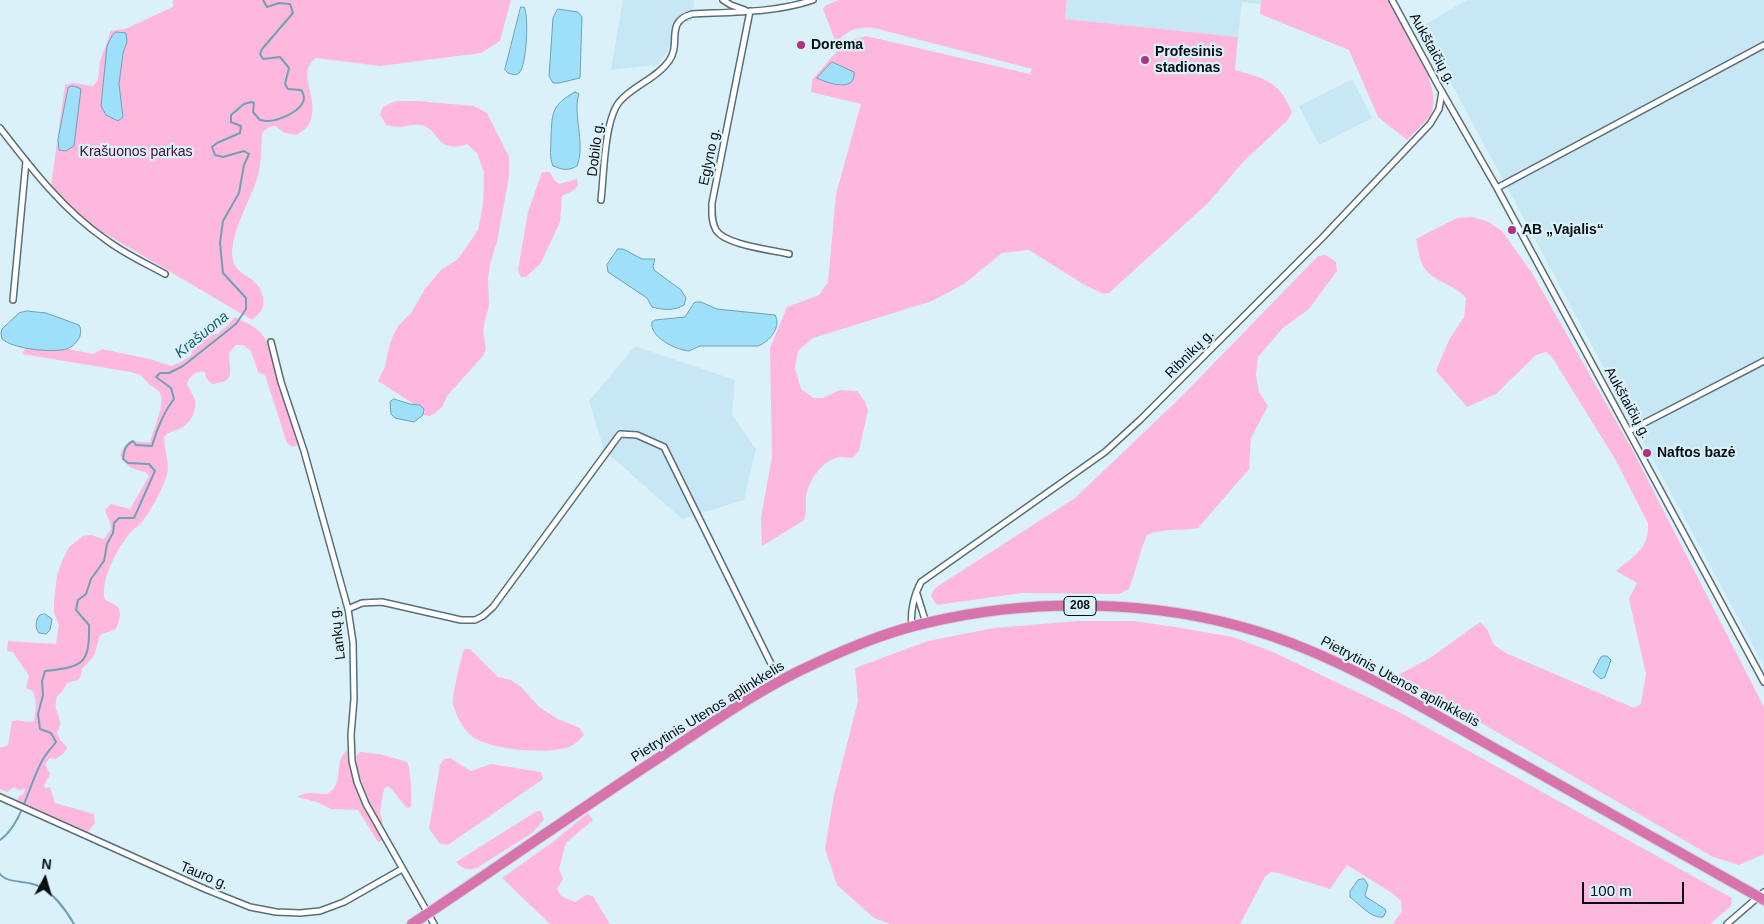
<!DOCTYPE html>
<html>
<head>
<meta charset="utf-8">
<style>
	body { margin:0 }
	#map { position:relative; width:1764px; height:924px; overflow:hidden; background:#daf1fa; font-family:Arial,sans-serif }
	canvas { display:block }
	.north { position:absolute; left:20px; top:854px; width:50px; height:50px; -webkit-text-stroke:4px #daf1fa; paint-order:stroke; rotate:6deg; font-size:14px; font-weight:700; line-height:20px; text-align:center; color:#070e12 }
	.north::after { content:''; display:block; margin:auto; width:18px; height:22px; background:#070e12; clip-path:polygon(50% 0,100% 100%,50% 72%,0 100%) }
	.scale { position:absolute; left:1582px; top:882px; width:102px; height:22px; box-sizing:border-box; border:2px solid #070e12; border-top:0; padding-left:6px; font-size:15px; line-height:18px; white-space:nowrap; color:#070e12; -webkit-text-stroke:4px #daf1fa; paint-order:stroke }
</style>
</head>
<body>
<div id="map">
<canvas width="1764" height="924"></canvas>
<div class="north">N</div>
<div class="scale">100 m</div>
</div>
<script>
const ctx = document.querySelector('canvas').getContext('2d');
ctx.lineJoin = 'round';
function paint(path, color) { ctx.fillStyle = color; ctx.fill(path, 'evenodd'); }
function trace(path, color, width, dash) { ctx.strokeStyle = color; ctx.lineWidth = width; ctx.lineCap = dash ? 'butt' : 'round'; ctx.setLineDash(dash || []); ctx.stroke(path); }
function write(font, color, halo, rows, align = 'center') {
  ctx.font = font + ' Arial,sans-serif'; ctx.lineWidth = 4.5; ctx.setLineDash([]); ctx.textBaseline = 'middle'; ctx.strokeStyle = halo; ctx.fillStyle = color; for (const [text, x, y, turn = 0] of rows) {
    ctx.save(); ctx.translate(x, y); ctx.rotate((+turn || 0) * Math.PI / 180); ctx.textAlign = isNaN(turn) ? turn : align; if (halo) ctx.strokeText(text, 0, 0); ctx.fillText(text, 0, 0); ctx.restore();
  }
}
paint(new Path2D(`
	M623,0H694L692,21L683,22L678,35L665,55L657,65L611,70Z
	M1067,0H1261V4L1242,2L1238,37L1065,19Z
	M1467,0H1764V666L1421,27Z
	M1352,79L1372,118L1319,145L1299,106Z
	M635,346L735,380L732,415L756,449L744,500L682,519L604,450L589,401Z`), '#c8e7f4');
paint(new Path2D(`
	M173,0H511L500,41L481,53L380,66L316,58C294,73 322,100 309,124C307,128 301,132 297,135L285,133L275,126L269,127L262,133C261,148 262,164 257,179C250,201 228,237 233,260C236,277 258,274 263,297C265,308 260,314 252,320L94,227L70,207L51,186L65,85L73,83L93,86L98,80L100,61L111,31L125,29L173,7Z
	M839,0H1067L1065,19L1238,37L1235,70C1266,79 1278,80 1292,112L1288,120L1244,161L1208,203L1109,293L1103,294L1083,284L1029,250L1002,253L964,284L932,301L813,338L798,351L795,368L801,389L814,398H823L840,390L857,391L865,402L868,410L859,451L852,458C847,458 841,456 836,458C821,462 807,483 806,498C805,506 808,513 803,521L762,546L761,517L772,457L770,348L787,307L819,295L828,282L836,194L861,104L811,92L812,80L838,50L852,40L866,36L1030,74L1032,69L874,28C855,27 851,29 837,41L834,38L823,9L826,5Z
	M1261,0H1388C1401,24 1439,80 1433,107C1431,120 1416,130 1407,140L1378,117L1349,50L1260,14Z
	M396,101H418L474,106L487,113L509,157V176L497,242L490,264L488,279L489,305L483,330L486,349L483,356L447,396L442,407L435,413L430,416L423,415L425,412L417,404H414L378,381L385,366L390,343L398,326L411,313L425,289L441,270L458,259L478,230L483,204L484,173L477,153L467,144C436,155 440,129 421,125C414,124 408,126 401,127C396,127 391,126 386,125L380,114L383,107Z
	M542,172H550L554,180L559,184L577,179L578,186L574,190L562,196L560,222L541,263L526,277H521L518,270L528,212Z
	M1472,217L1487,221L1502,231L1532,273L1632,449L1764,707V854L1739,865L1713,857L1398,675L1430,658L1480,622L1487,629L1494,645L1508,654L1634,708L1641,704L1646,674L1629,599L1637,583L1616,571C1633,556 1650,549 1648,523L1615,459L1552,357L1546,352L1536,355L1496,394L1467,407L1436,371L1449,340L1464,317L1466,298C1455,284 1432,282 1423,266C1419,258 1418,247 1416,239L1457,218Z
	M1326,255L1336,262L1337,271L1309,309L1283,328L1258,357L1256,375L1259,392L1268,406L1251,438L1249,469L1198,528C1180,531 1164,528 1147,535C1139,553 1136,571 1129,589L1119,594L1022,593L937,605L931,596L935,588L1075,498L1182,396L1318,256Z
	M235,317C255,327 261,328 271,350L298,445L292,447L287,443L265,375L258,372L251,351L243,345H236L229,353C229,372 237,382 212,384L206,378L205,372C195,371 192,375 187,383C189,390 194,395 195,401C197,411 190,424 181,428C174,432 169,431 164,437C164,449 170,464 167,475C163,488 150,513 141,523C138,527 133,529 130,533C118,547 99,582 105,600C122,606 123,612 116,629L100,635L94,656L82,669L81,676L78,680L67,683L62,692L57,696C56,700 55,705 56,709C59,718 63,723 57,732L60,740L66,746L67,748L63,754L56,759L50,758L45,764L50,774L44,786L46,788L50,787L55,803L94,814L95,823L88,832L17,800L19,796L23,795L25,789L18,790L14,787L7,792L0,789V748L8,745L12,721C21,718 25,724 34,721C36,710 37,701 33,691L26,688L29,676L13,652L7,651L8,641L56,644L59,625L54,613V602L57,575L62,561L69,547L83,536L91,535L104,539L111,529C111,522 107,517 105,510L111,504L130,509L149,476L146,472C133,470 126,466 120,455C130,433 133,444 150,442C153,431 164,406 161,396C160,390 154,388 150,385C141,376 144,376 131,372L22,354L26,347L37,349H68L93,354L102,349L149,359L172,366C178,363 189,359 192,353C193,350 192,347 193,345C197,335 209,335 217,334L229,324Z
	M1078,621H1134L1175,627L1233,637L1273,652L1401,713L1732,898L1731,906L1710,924H1393L1402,911L1401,901L1392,893L1347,865L1330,889L1278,873L1271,872L1265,877L1240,924H890L874,918L837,885L825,849L834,795L858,701L855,668L928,641L994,628Z
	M465,649H470L498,677L511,680L521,687L539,707L558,719L580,728L584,735C581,738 577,743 573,745C553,756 495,750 476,739C465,733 456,716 453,704C452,695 460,663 463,652Z
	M346,751H349C352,791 364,807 384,840L378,842L358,810L331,809L317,802L297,797C310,790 313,794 327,794C346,783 332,765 346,751Z
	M360,752L380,754L407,762C411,768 412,799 411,807L407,808C400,801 396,792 388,786L384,789L380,812L383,822L381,824C368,804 358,780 356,756Z
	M450,758L471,771L491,764L541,772L543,779L448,845L439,843L429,828L440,765L444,759Z
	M537,811H541L544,820L532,833L477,868C467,871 463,869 456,862Z
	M588,813L593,820L566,843L559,869L563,879L557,889L561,896L575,902L586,895L593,896L610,924H550L502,878L554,841Z`), '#feb8de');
const water = new Path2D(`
	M521,7H524C529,14 527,66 519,73C516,76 512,74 508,73L505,70Z
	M558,9L578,12L582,17L580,78L559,83H553L549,76L553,18Z
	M116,32L126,33L127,42L123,53L119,84L123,117L118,121L106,115L101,106L107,46L112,36Z
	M832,62L854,72C856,92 830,84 819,79L817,78Z
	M72,86L77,87L81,89L74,146L66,151L59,150L58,139L68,88Z
	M575,92L579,94C572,112 586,144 577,166C568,171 563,170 553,166C549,157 551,148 551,138C552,114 551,105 575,92Z
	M618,249H623L642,259H655L653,266L654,270L681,290L686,298L684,305C674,311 663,310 652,307L647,298L608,272L607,265Z
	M697,302H701L717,309L775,315C782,327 769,342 758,346H700L689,351C676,350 649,337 652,322L655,320L685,317L694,303Z
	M27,311L46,313L79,325C81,328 81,331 80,336C78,341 72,348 66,349C52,353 13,349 2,339L1,333L2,329L19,313Z
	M394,399L410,404L420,405L424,409L423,415L414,422L395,418L391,414L390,402Z
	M45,614L52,619L50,630L46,634L39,633C35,628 35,620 40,615Z
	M1603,656H1607L1611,660L1605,677L1601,679L1593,672L1601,657Z
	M1364,879L1368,885L1365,895L1366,897L1385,909L1386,912L1383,917C1372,919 1359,904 1350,897V891L1358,880Z`);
paint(water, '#9edffa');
trace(water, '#71a0b4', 1);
trace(new Path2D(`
	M0,840C22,825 29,784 42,761C45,754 51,749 56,742L51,733L40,729L38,714L43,695L42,681L45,671C82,667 90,665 89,625L76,610L78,600L86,594L91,579L104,561L107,544L113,533L114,523L119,518H134L155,471L149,464L128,463L123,459C124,451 125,445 133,441L136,445L152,446C157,429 163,413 174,399L171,388L156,377L160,373H169L183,366L236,324L246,309V298L223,273L220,243L223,221L239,193L244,165L249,154L244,151L223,157L215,155L212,147L217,143L240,133L241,126L231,122V115L244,104L251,102L254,103L253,112L260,120C262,120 265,121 268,121C281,121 314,106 301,90L288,89L285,84L289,68L280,57L263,59L260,54L262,49L293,13L290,4L279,3L267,7L263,0
	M0,874C8,884 25,880 36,885C52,891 66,910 74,924`), '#71a0b4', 2);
const street = new Path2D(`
	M723,0L731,5L745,10
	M1392,0L1438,85L1497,188L1764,682
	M750,11L712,203C712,212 711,221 716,230C725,245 772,250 789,254
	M0,128C31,168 63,210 105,239C123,253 145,263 165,274
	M1497,188L1764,45
	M601,200C604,175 604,117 621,100C635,85 657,78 669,61C682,43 664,22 692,14C732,12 775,13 813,0
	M13,300L26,161
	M271,342L281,382L304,451L348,609L353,642L354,699L351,735L352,761L357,782L366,804L434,924
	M1629,431L1764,361
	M917,594L926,623
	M348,609L362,603L382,602L461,620H475L483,616L493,607L620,434L637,435L664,447L780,682
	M912,626C910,612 914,595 921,582L1105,452L1141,419L1322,238L1430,124L1439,109L1442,92
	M0,797L205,889L250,907L276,912L300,913L320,911L344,902L402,869
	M1727,924L1764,892`);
const highway = new Path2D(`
	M412,924C496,868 579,810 663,755C707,726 751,695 799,671C839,652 882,633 926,623C1030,598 1153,599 1256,631C1335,655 1408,699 1480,740C1575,793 1669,847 1764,900`);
trace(street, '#5a6e76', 8);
trace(highway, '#d2d4d4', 12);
trace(street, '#fff', 5);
trace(highway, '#d774ae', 10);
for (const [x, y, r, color] of [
	[801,45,5,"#b03383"],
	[1145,60,5,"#b03383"],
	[1512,230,5,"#b03383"],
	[1647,453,5,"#b03383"]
]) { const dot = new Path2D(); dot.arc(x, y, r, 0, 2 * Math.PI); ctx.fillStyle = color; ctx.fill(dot); trace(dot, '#daf1fa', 2); }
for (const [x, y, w] of [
	[1080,606,32]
]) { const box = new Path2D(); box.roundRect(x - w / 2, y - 9.5, w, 19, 4); ctx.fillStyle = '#daf1fa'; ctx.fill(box); trace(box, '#070e12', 1); }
write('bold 12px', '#070e12', null, [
	["208",1080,606]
]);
write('bold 14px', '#070e12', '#daf1fa', [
	["Dorema",811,45],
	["Profesinis",1155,52],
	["stadionas",1155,68],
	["AB „Vajalis“",1522,230],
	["Naftos bazė",1657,453]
], 'left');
write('14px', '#070e12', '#daf1fa', [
	["Aukštaičių g.",1432,49,61],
	["Dobilo g.",596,149,-83],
	["Eglyno g.",710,157,-78],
	["Ribnikų g.",1190,354,-45],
	["Aukštaičių g.",1627,403,61],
	["Lankų g.",338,633,-97],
	["Pietrytinis Utenos aplinkkelis",1400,682,28],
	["Pietrytinis Utenos aplinkkelis",708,712,-32],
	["Tauro g.",204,876,23]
]);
write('14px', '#480d33', '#daf1fa', [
	["Krašuonos parkas",136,152]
]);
write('italic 15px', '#1a5d74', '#daf1fa', [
	["Krašuona",202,335,-39]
]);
</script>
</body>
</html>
